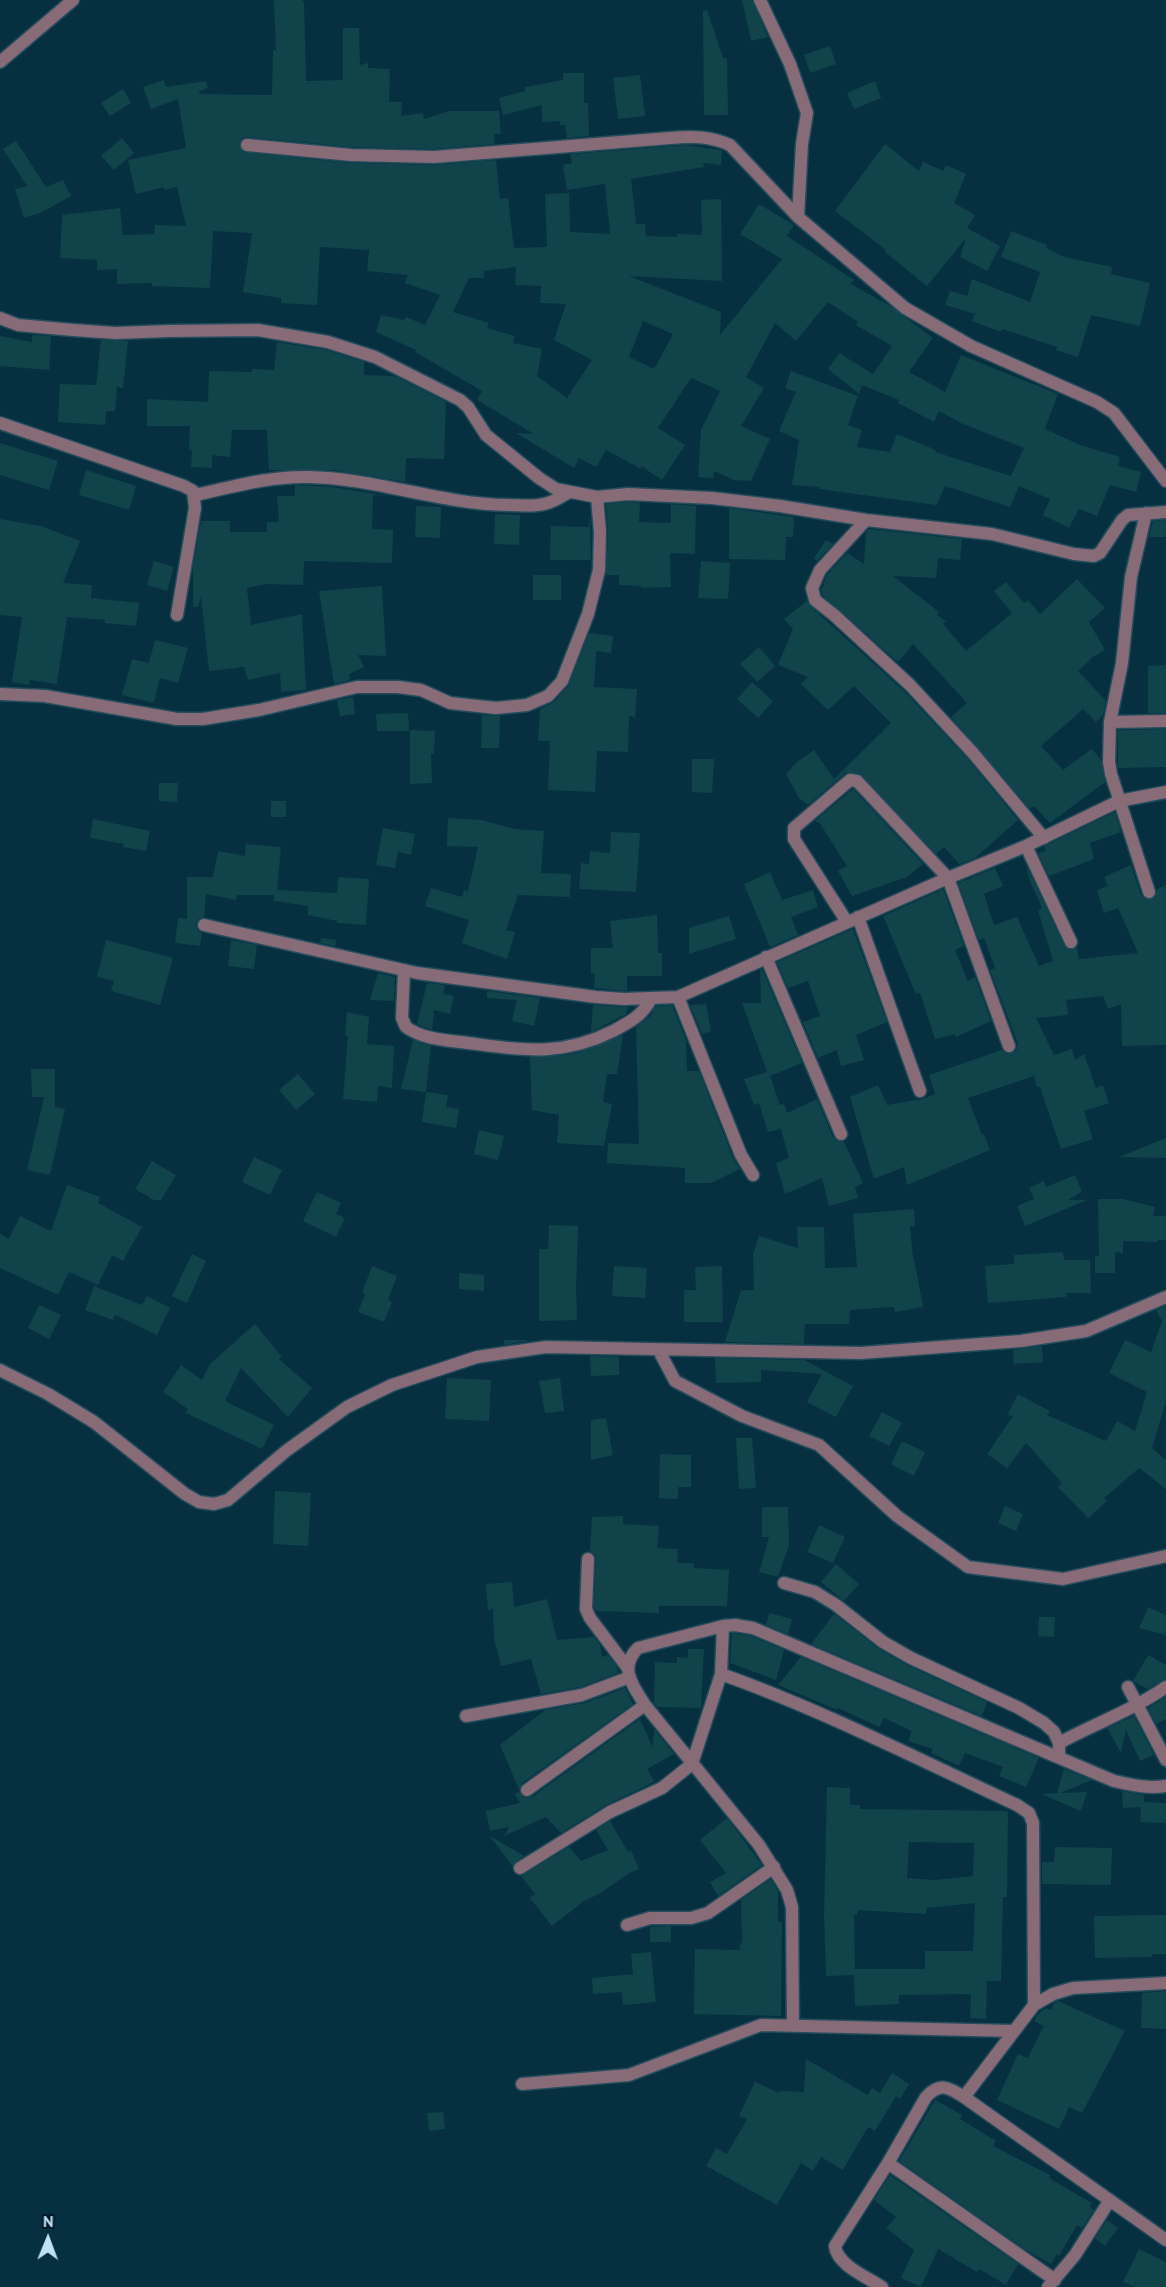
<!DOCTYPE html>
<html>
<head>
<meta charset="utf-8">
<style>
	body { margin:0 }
	#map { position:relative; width:1166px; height:2287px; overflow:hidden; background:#063040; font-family:"PT Sans",sans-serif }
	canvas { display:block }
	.north { position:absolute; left:18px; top:2209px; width:60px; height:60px; -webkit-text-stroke:4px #001724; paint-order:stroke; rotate:1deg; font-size:16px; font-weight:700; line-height:24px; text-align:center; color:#bfe2f4 }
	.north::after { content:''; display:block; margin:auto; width:21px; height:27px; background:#bfe2f4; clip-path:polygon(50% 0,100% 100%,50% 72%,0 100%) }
</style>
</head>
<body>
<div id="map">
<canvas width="1166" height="2287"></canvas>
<div class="north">N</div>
</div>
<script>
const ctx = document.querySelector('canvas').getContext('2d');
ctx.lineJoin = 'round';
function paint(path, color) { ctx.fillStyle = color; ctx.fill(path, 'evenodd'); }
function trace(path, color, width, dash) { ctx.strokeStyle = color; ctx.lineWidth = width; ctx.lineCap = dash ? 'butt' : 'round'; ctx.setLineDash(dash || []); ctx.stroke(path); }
paint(new Path2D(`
	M274,0H302L304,3L306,81L343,80V28H359L360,65L368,63V68L390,69L389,102H402L401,116L423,113L424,119L449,111H499L501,134H494L495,144L434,149L351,147L247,137L243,138L239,144L243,152L351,163L434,165L496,160L500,199L508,198L514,248L547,247L545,194L569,193L570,232L610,234L605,184L567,190L563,165L572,163L570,154L686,145L720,150L722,151L721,165L703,163L704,167L631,179L636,224H645L646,236L677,237V234L702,235L701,200L721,199L722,281L629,276L721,312L720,335L782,259L740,234L759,204L794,225L787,236L854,280L851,284L892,307L933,338L909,372L945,392L961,355L1058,394L1045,429L1080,445L1120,457L1118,466L1141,472L1136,492L1110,485L1097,516L1079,509L1069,528L1043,515L1050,499L1019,486L1010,507L945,486L937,505L819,489V487L792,485L799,440L779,431L796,392L785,388L791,371L858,396L848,425L862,430L857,447L890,452L897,434L936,450L935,452L1011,476L1024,448L961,423L939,411L934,422L898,403L899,400L862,385L859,394L828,369L839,353L873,374L892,346L856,325L858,322L828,302L796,341L775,323L746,377L764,388L741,426L770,439L751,481L734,480L714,471L713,478L698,477L701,430L720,391L691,378L658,428L685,445L662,480L641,466V469L606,450L596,467L579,458L574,468L516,433L534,434L477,400L482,391L415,352L416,350L376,332L381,315L404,320L406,317L425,325L440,295L405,283L408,275L367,271L369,250L320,247L317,305L281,303V298L243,292L252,233L213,231L210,288L152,286V283L117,284V269L97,270V260L60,258L62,215L120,208L123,235L154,234L155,225L186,226L177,187L164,190V187L136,194L128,160L186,148L178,99L151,109L143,87L164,80L166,87L206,81L208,88L199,91L200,94L272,95L273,50H276ZM516,267L515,285L541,286L540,303L566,304L554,340L592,360L567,398L537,376L542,349L513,343L515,336L487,328L489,323L453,312L469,278H484V271ZM643,321L673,334L654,369L629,357Z
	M742,0H752L768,37L751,41Z
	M707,10L723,58H727L728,115H704L703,11Z
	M830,46L836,64L810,73L804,55Z
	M563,73H584V103H588L589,136L567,138L565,125H560V121L542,122V105L503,115L499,98L525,91V87L563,80Z
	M640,75L645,116L618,119L613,78Z
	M875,81L881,98L854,109L847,93Z
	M123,89L131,103L110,116L101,103Z
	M122,138L134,153L114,170L101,156Z
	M16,141L46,187L63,180L71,196L40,213L24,218L15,189L27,186L3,149Z
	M885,144L919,171L923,162L943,171L946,165L966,174L954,203L975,215L967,228L1000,246L987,271L960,257L966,238L927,286L885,252L886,250L835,211Z
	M1011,231L1047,245L1046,248L1064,257L1112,267L1111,274L1150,283L1140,326L1091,315L1078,357L1056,350L1057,347L1002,329L1001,332L972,321L975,314L945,305L950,291L967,296L972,279L1030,302L1040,272L1001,257Z
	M32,335L51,336L49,370L0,366V336L32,342Z
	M101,340L128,341L123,388L117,387L115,411H106L105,425L58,422L60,384L96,385Z
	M277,342L326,350L364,362V375L395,376L446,402L444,459L406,458L405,482L334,470H269L267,430H232L230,457L212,455V468L191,467L192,450H189L190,426H147V399L208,402L209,371L252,372V369L274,370Z
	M0,443L58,461L49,490L0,475Z
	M86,470L136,486L129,510L79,495Z
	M295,485L332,487L388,496L373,495L372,529L393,530L392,563L304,561L303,585L267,584L247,588L251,625L302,614L306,690L281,692L280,673L248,680L244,667L209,671L201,597L198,607H193V568L201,521H230V532H267V522H279L277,496H295Z
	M628,502L640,503L639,522L671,523V504L696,506L695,554L670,553L671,587L641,588V586L619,585V575H606L608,532L606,504Z
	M416,506L441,507L440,538L415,537Z
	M729,508L794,517L793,537H786L785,560L729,559Z
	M590,511L591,560H550L551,526L589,527Z
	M495,514L520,515L519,545L494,544Z
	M0,519L41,526L80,541L63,583L92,585L91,598L139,603L136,626L105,623V620L67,617L57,684L30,680L29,685L12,682L22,617L0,615Z
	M1166,520V537H1149L1153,521Z
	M869,529L962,539L960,560L938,558L936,578L893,576L939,612L937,615L946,621L943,624L966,651L1012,613L994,591L1006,582L1024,603L1028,600L1040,614L1077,579L1105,608L1089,622L1105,650L1094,656L1078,671L1106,701L1103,715L1096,722L1083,709L1041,746L1063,770L1092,749L1101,760L1105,782L1050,823L1034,806L1030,809L951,717L967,703L913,644L898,662L822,595L821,589L825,585L823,584L827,575L847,553L864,564L866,532Z
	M826,540L833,544L817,561L814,558Z
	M154,561L174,567L167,591L147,585Z
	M701,561L730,563L728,599L698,598Z
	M533,575H561V600H533Z
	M382,586L386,656L358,655L364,667L349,674L350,680L334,684L319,591Z
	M807,601L810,606L904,691L967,758L1018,820L975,858L959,864L944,847L936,854L859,773H845L808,805L799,798L786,774L797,762L814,750L834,779L891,723L854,686L828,710L801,684L808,677L778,665L793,629L784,619Z
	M589,633L613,636L611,653L596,651L594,687L637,689L635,717L629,716L628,752L597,751L595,792L548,790L550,741H538L540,709L554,702L568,686Z
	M155,640L188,648L178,683L160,678L154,703L122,695L132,659L149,663Z
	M759,647L775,666L757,682L740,664Z
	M1166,665V713H1148V666Z
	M752,682L773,701L758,718L737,699Z
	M353,697L355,714L340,716L337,700Z
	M408,713L409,731H377L376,714Z
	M482,715L500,716L499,748H481Z
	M1166,729V767L1118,768V730Z
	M410,730L435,731L434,754H431L432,783L410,784Z
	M692,759H714L712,793L692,792Z
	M159,783H178L177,802L159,801Z
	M853,789L923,864L907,877L852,896L838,871L847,866L819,822H816V820Z
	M271,801H286V817H271Z
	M1115,812L1121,832L1090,843L1094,859L1049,876L1038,853L1046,851L1044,846Z
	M448,818L481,820L515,829L544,831L541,873L571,874L570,897L518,895L506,930L515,932L507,959L462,943L469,920L425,906L431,888L462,897L464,890L468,891L478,847L447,846Z
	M93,819L150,831L146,851L123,847L124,844L90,838Z
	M383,828L415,834L411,855L398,852L395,868L376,865Z
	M611,832L640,833L636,892L579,889L581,863L589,864L590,851L610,853Z
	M246,844L281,847L277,890L337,893L338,877L369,879L366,925L337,923V921L308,915V906L274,901V895H237L236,900L206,894L204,917L198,919L196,924L198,931L202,933L200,946L175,943L178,918L187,919V877H213L218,851L245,856Z
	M1026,865L1064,945L1070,950L1077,947L1079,959L1138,953L1118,908L1104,913L1097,890L1108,886L1104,877L1131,865L1141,895L1148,900L1155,897L1157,889L1166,885V1045L1122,1046L1121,1004L1108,1009L1103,996L1066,1000L1068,1015L1036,1018L1054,1055L1072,1049L1075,1060L1084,1054L1096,1088L1103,1085L1109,1103L1084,1111L1093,1139L1061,1149L1040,1087H1037L1034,1076L968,1098L982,1135L984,1134L990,1150L907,1185L904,1167L874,1179L850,1097L878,1085L887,1105L922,1099L935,1094L929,1075L1002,1050L1008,1054L1016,1051L1018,1044L990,970L995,968L984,938L979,940L958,883L995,868L1003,886L984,894L994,925L1017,917L1039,966L1053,961L1038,910L1042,908L1030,881Z
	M770,872L782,900L813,890L818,907L791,917L798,935L770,947L744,884Z
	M943,889L964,946L955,950L968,981L975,977L991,1021L956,1037L955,1034L935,1039L920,993L916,994L883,916Z
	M657,915L658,953H662V976H627V991L594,988L595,974H591V948H613L610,921Z
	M729,916L736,939L689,954V928Z
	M853,929L887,1022L856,1035L864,1060L841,1066L837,1050L818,1058L803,1022L820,1016L808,981L788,988L777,962Z
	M321,938L336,940L335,946L320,943Z
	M106,940L173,958L160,1005L111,991L114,981L97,977Z
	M231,940L257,945L254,969L228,966Z
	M762,969L802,1063L770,1076L780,1105L784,1104L787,1113L817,1099L833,1137L837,1141L844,1142L863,1183L855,1187L858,1198L829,1206L822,1178L785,1194L776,1163L789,1158L781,1129L768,1132L759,1103L754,1105L744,1079L767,1072L742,1003H761L760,970Z
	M378,973L395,977L394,1001L370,1000Z
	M427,983L445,985L443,994L454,996L450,1014L434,1010L432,1030L417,1024Z
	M487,991L540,998L534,1026L512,1021L517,1000L487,998Z
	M706,1004L711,1031L702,1034L690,1005Z
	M593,1005L623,1007H628L626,1014L591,1032Z
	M672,1005L686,1040L687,1071H699L733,1158L740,1169L711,1183H685V1168L607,1163L608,1143L639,1144L636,1027L650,1016L656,1006Z
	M347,1012L369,1017L367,1044L394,1046L392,1088L378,1086L377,1102L343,1099L348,1036L345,1035Z
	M623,1035L617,1074H607L603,1102L612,1104L604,1146L557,1143L559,1115L532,1110L530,1057L560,1056L578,1053Z
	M413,1040L431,1046L426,1092L401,1089Z
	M31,1069H55V1107L65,1109L50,1175L27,1170L44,1097H32Z
	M298,1074L315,1094L296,1110L279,1090Z
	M426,1092L448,1095L446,1107L459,1109L456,1128L422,1122Z
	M479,1130L504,1136L498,1160L474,1154Z
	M1166,1138V1158L1119,1157Z
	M254,1157L282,1170L270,1195L242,1182Z
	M152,1161L176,1175L161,1200H154L135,1189Z
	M1075,1175L1082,1192L1068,1200H1087L1025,1226L1017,1206L1034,1199L1029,1188L1044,1181L1046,1187Z
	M67,1185L100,1197L98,1203L142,1227L123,1261L112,1255L98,1285L69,1272L58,1295L0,1268V1234L9,1239L20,1216L51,1231Z
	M317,1192L341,1203L336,1214L345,1218L336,1237L303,1221Z
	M1098,1199H1123L1155,1207L1153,1216H1166V1240H1158L1157,1242L1123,1241V1253L1115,1252V1273H1095V1256H1099Z
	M914,1209L915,1226H910L913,1258H914L923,1307L895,1312L894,1307L850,1310L849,1324H805L804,1344L725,1342L741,1290H754L753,1254L759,1236L798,1248L797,1227H824L825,1268L857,1267L853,1214Z
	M549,1225L578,1226L576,1288L577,1320L539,1321V1249H548Z
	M1063,1252L1064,1260H1090L1091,1293H1066V1297L988,1303L985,1266L1014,1264V1255Z
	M192,1254L206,1261L187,1303L172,1296Z
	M372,1266L397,1276L388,1300L392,1302L384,1322L358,1312L365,1294L362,1293Z
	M614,1266L647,1268L645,1298L612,1296Z
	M722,1266L723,1322H684V1290H696L695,1267Z
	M459,1273L484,1275V1291L459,1289Z
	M94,1286L142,1305L147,1296L170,1308L157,1335L115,1315L113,1320L85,1310Z
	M39,1305L61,1315L49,1339L28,1328Z
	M1166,1306V1401L1152,1448L1166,1460V1489L1139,1468L1104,1498L1107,1501L1088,1518L1058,1487L1062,1483L1026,1443L1007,1468L987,1454L1013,1416L1007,1415L1018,1394L1050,1411L1047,1415L1106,1441L1117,1421L1135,1431L1147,1392L1109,1373L1125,1340L1151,1352L1162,1321L1156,1310Z
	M255,1324L282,1357L279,1359L312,1388L288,1417L241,1368L225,1401L274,1425L262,1449L186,1413L188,1409L163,1392L181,1365L202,1380L210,1364Z
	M504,1340H527V1341L504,1345Z
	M1042,1346L1043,1362L1014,1364L1013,1350Z
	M590,1356L619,1357V1375L591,1376Z
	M715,1358L804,1360L853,1386L836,1417L807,1402L822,1374L761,1370V1382L716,1383Z
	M447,1378L491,1380L489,1421L445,1419Z
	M560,1378L564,1411L545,1413L539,1381Z
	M882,1412L902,1423L889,1446L869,1436Z
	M606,1418L613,1455L591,1460V1420Z
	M736,1438H752L756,1488L739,1489Z
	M902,1441L925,1452L914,1476L891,1464Z
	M660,1454L691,1455V1487H678V1499L659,1498Z
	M275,1491L311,1493L308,1546L273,1544Z
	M1005,1506L1023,1514L1016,1531L998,1523Z
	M762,1507H788L789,1545L778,1577L759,1572L769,1537H762Z
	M623,1516V1524L659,1526L657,1548L678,1549L677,1563H694V1568L729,1570L727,1606H659V1613L596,1611L594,1607L596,1559L595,1555L590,1551L592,1517Z
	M819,1525L845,1537L833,1563L807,1552Z
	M836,1564L859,1584L844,1601L821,1582Z
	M512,1582L514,1607L547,1599L557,1640L594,1637L600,1645L602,1657L608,1655L616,1665L618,1673L580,1687L541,1694L531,1659L501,1666L494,1639L493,1609L488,1610L486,1584Z
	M1148,1607L1166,1615V1635L1139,1628Z
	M769,1613L792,1619L788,1634L766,1625Z
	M834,1614L879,1649L907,1665L987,1702L982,1716L811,1644Z
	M1039,1617H1055L1054,1637L1038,1636Z
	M732,1633L751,1636L784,1650L776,1680L730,1663Z
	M688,1649H704L701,1708L657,1707L654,1703L655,1662L677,1663V1657L688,1658Z
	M1148,1655L1166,1665V1679L1147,1689L1133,1681Z
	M801,1657L1039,1758L1026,1787L999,1776L1003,1767L965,1753L959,1766L931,1753L933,1749L908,1741L912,1731L884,1718L879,1727L838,1708L837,1710L778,1685Z
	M625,1688L633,1704L522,1783L519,1789L500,1745L545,1710L585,1703Z
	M1166,1697V1719L1156,1724L1148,1708Z
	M1134,1716L1154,1755L1140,1761L1126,1730L1121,1753L1107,1728Z
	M640,1719L653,1748L654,1729L674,1754L647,1769L654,1781L648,1785L606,1805L561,1833L546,1817L504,1836L509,1827L490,1831L486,1811L520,1803L515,1794L519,1792L524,1798L532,1797Z
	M1064,1769L1092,1780L1060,1793L1087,1792L1081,1811L1041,1794L1057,1793Z
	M827,1787L850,1788V1805H860V1809L1008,1811L1007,1897H1003L1001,1981H987L986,2019L970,2018L971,1994L899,1995V2004L855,2006L854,1975L826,1976L824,1914ZM909,1842L974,1843L973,1876L934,1880L907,1878ZM975,1903L973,1951H925V1969H855L854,1915H857L858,1910L926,1914L927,1908Z
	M1122,1791L1144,1795V1802L1166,1803V1823L1140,1822L1141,1807L1123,1808Z
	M727,1818L762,1865L718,1896L710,1882L726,1873L700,1840Z
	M610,1821L628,1852L631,1850L639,1869L628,1874L599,1894L584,1901L552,1926L530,1898L535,1894L521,1876L569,1847L581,1861L608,1850L596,1830Z
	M490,1836L524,1856L512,1866Z
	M1055,1847L1112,1848L1111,1885L1042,1884V1862H1054Z
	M771,1879L778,1891V1922H782L781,2016L694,2014L695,1949L740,1950V1943H742L741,1900Z
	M1166,1915V1954H1152V1957L1095,1958L1094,1916Z
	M671,1926V1942H650V1927Z
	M651,1952L656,2002L623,2005L622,1992L593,1994L592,1978L633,1974L631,1954Z
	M1166,1991V2029L1141,2028L1142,1993Z
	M1058,2001L1125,2031L1082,2113L1069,2107L1059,2129L997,2100L1018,2054L1028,2058L1044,2026L1034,2021L1037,2015L1046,2008L1051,2010L1054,2003Z
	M806,2059L868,2095L872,2088L880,2093L892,2073L909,2084L900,2099L896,2096L875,2131L868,2127L843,2170L821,2157L813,2171L801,2163L777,2205L706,2166L716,2148L727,2154L747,2119L739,2116L755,2082L779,2093L780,2091L804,2092Z
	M935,2100L962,2115L960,2119L996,2141L993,2146L1050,2175L1049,2178L1092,2203L1090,2207L1094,2210L1082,2228L1077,2225L1059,2256L1057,2254L1051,2264L1026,2250L899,2161Z
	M443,2112L445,2129L429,2131L427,2113Z
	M890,2175L1018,2264L1006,2285L979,2269L977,2272L938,2249L921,2287L901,2278L914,2250L886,2228L896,2217L874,2200Z
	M1107,2220L1118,2228L1105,2246L1095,2238Z
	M1139,2249L1166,2262V2287H1135L1123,2282Z`), '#11434b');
const minor = new Path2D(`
	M760,0L790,64L807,113L802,144L798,217
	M0,62L73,0
	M247,145L351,155L434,157L670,138C692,136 710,136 730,145L798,217L905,308L971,346L1097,402L1114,413L1166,481
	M0,318L18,325L73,330L116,333L169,331L258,330L328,342L375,357L460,400L468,407L486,435L539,478L556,489L597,497L628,494L712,498L780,506L866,520L992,534L1074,554L1094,556L1100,553L1122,520L1128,515L1166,512
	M0,423L184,486L193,491L195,508L177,615
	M195,495C232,487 270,476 308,477C375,478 440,504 508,505C520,505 533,507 544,504C554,502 561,497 569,492
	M1146,513L1131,577L1122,663L1110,722L1109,762L1111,774L1149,892
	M866,520L820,570L812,588L815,600L834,615L910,685L973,753L1044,838
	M0,694L45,696L177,719H203L259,710L357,687H398L421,690L450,703L496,708L527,705L548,696L562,681L588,614L599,570L600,532L597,497
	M1110,722L1166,721
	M1026,846L1071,942
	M858,917L920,1091
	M847,922L794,839V828L850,780L857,781L948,878L1009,1046
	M204,925L417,973L596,997L624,999L678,997L948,878L1026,846L1119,801L1166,792
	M766,957L841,1134
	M404,970L402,1018L406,1027C424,1040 447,1040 468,1043C524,1050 561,1057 613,1031C630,1022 642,1016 651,999
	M678,997L741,1155L753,1175
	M659,1351L675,1381L742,1416L819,1445L897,1516L968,1567L1063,1579L1166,1556
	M0,1370L48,1394L94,1422L185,1494L199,1502L214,1504L228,1500L286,1451L347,1407L392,1385L477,1357L546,1347L861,1353L1021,1341L1086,1331L1166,1297
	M588,1559L586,1609L590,1618L627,1667
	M784,1583L815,1592L836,1605L883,1642L911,1658L1019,1708L1044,1723L1054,1732L1059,1743V1757
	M721,1674L723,1626
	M1128,1687L1166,1760
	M466,1716L582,1695L630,1677
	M1059,1743C1094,1724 1133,1710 1166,1687
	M527,1790L645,1705
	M520,1868L610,1812L662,1788L692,1764L721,1674C822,1710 920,1760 1017,1805L1029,1813L1033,1823L1034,2005
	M627,1925L650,1918H691L708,1913L774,1867
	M793,2025L792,1907L787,1890L759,1845L645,1705C633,1686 618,1668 638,1648L723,1626L735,1625L753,1628L1114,1781C1132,1785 1148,1789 1166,1786
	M522,2084L629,2075L761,2025L1014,2031
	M964,2097L1034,2005L1053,1994L1073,1988L1166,1983
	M888,2163L1055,2280
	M882,2287C867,2277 837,2265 835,2246L888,2163L926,2097C940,2082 948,2087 964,2097L1166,2240
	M1048,2287L1075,2255L1110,2200`);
trace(minor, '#244c5d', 15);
trace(minor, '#876b77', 12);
</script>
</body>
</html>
